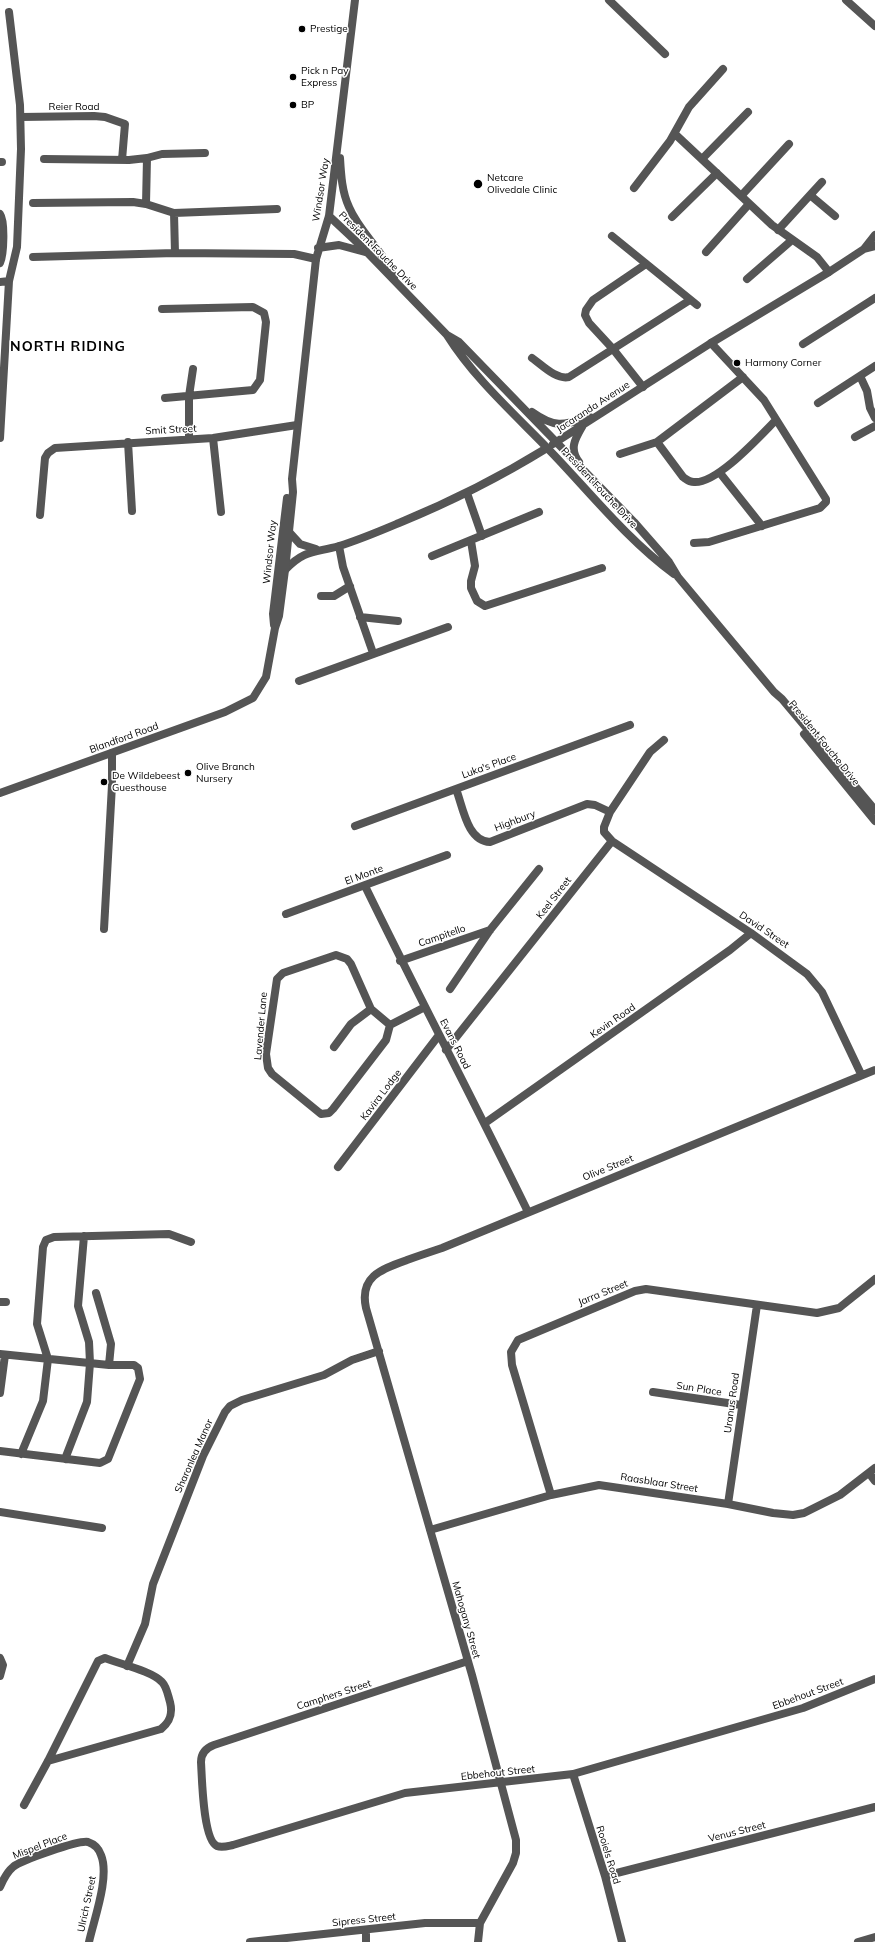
<!DOCTYPE html>
<html>
<head>
<meta charset="utf-8">
<style>
	body { margin:0 }
	canvas { display:block; background:#fff }
</style>
</head>
<body>
<canvas width="875" height="1942"></canvas>
<script>
const ctx = document.querySelector('canvas').getContext('2d');
ctx.lineJoin = 'round';
function trace(path, color, width, dash) { ctx.strokeStyle = color; ctx.lineWidth = width; ctx.lineCap = dash ? 'butt' : 'round'; ctx.setLineDash(dash || []); ctx.stroke(path); }
function write(font, color, halo, rows, align = 'center') {
  ctx.font = font + ' Mulish,sans-serif'; ctx.lineWidth = 3; ctx.setLineDash([]); ctx.textBaseline = 'middle'; ctx.strokeStyle = halo; ctx.fillStyle = color; for (const [text, x, y, turn = 0] of rows) {
    ctx.save(); ctx.translate(x, y); ctx.rotate((+turn || 0) * Math.PI / 180); ctx.textAlign = isNaN(turn) ? turn : align; if (halo) ctx.strokeText(text, 0, 0); ctx.fillText(text, 0, 0); ctx.restore();
  }
}
trace(new Path2D(`
	M609,0L665,54
	M846,0L875,26
	M21,117L94,116L105,117L125,124L122,160
	M675,134L772,225L817,257L829,272
	M44,159L129,160L147,158L162,154L205,153
	M702,159L748,112
	M0,162H2
	M634,188L670,141L689,107L723,69
	M810,195L835,216
	M741,196L789,144
	M33,203L133,202L146,204L174,213L277,209
	M146,204L147,158
	M174,213L175,253
	M0,214C5,221 4,254 0,263
	M672,217L717,173
	M778,230L822,182
	M612,236L697,305
	M706,252L749,204
	M33,257L175,253L294,254L316,259
	M747,279L792,240
	M0,282L9,281
	M162,309L253,307L264,313L266,322L260,380L253,390L165,398
	M803,344L875,298
	M532,358C542,365 556,380 569,377L690,300
	M860,376L867,391L870,408L875,418
	M643,387L613,349L589,323L585,315L586,310L593,300L646,264
	M818,403L875,366
	M855,437L875,426
	M0,438L9,281L17,247L21,149L20,105L9,12
	M213,438L221,512
	M189,439V396L193,369
	M128,442L132,511
	M657,442L683,477C686,479 689,482 694,482C717,484 760,436 776,420
	M620,454L657,442L743,377
	M720,473L762,526
	M467,493L482,536
	M40,515L45,458L48,453L55,448L213,438L297,425
	M289,532L300,544L316,549
	M471,541L475,566L471,581V588L477,601L485,606L602,568
	M694,543L709,542L820,508L826,502V499L764,400L711,343
	M339,546L343,567L373,653
	M432,556L539,512
	M285,570C305,549 315,553 339,546C359,540 380,531 399,523C450,502 500,477 547,448
	M321,596H334L350,586
	M360,617L398,621
	M299,681L448,627
	M664,740L650,752L610,812L604,827V832L612,841L751,933L807,974L822,992L861,1074
	M456,789C463,807 467,841 490,842L587,804L595,805L610,812
	M355,826L630,725
	M365,886C418,995 475,1103 528,1212
	M286,914L447,855
	M104,929L112,785V753
	M336,955L347,959L351,964L371,1009L390,1025L386,1040L333,1109L329,1113L321,1114L272,1074L268,1068L266,1054L277,979L283,973Z
	M400,961L490,930
	M450,989L490,930L539,869
	M390,1025L425,1007
	M334,1047L351,1024L371,1009
	M446,1050L612,841
	M485,1123L730,950L751,933
	M338,1167L439,1035
	M96,1293L111,1344L109,1365
	M0,1302H6
	M0,1354L109,1365H134L138,1368L140,1379L108,1459L100,1463L0,1451
	M653,1392L741,1405
	M0,1393L5,1355
	M21,1454L43,1401L48,1359L37,1324L43,1247L46,1240L54,1237L169,1234L191,1242
	M65,1459L87,1402L90,1363L89,1342L78,1306L84,1236
	M869,1473L875,1481
	M551,1495L512,1365L511,1352L518,1340L635,1291L646,1289L817,1313L839,1308L875,1279
	M728,1504L757,1305
	M0,1512L102,1528
	M430,1530L551,1495L599,1485L728,1504L773,1513L793,1515L804,1513L840,1495L875,1468
	M0,1658L3,1665L0,1676
	M468,1661L214,1745C206,1748 201,1753 201,1762C202,1778 203,1840 217,1846C222,1848 228,1846 233,1845L405,1793L573,1774L803,1708L875,1679
	M127,1666L145,1624L153,1584L203,1456L225,1412L230,1406L242,1400L324,1375L352,1360L379,1351
	M573,1774L605,1876L622,1942
	M24,1805L48,1761L98,1661L105,1658C120,1664 152,1671 162,1682C167,1687 168,1696 170,1702C173,1714 170,1722 161,1729L48,1761
	M605,1876L875,1807
	M0,1887C3,1880 7,1872 13,1867C21,1860 79,1840 88,1842C94,1844 99,1849 101,1855C110,1877 94,1919 89,1942
	M366,1931V1942
	M250,1942L425,1923H480
	M478,1942L480,1923L513,1863L516,1853V1840L472,1675L366,1308C359,1276 382,1269 407,1260C418,1256 430,1252 442,1248L875,1070
	M858,1942L875,1937`), '#555', 8);
trace(new Path2D(`
	M340,158C341,175 342,192 349,207C360,233 384,251 394,278
	M329,216L360,245L447,335C476,381 517,416 554,455C592,495 629,541 674,574
	M318,248L339,245L365,252
	M864,249L875,235
	M447,335L459,342L634,522L669,562L678,577L774,692L782,699L875,810
	M532,412C556,429 564,425 590,417
	M553,444L711,343L829,272L864,249L875,246
	M579,462C569,449 575,439 582,427
	M274,625L273,614L287,498
	M804,734L875,821
	M0,793L225,712L253,698L266,677L275,628L279,616L285,570L293,492L292,479L316,259L329,216L355,0`), '#555', 8);
for (const [x, y, r, color] of [
	[302,29,4,"#000"],
	[293,77,4,"#000"],
	[293,105,4,"#000"],
	[478,184,5,"#000"],
	[737,363,4,"#000"],
	[188,773,4,"#000"],
	[104,782,4,"#000"]
]) { const dot = new Path2D(); dot.arc(x, y, r, 0, 2 * Math.PI); ctx.fillStyle = color; ctx.fill(dot); trace(dot, '#fff', 1.5); }
write('10px', '#000', '#fff', [
	["Prestige",310,29],
	["Pick n Pay",301,71],
	["Express",301,83],
	["BP",301,105],
	["Netcare",487,178],
	["Olivedale Clinic",487,190],
	["Harmony Corner",745,363],
	["Olive Branch",196,767],
	["Nursery",196,779],
	["De Wildebeest",112,776],
	["Guesthouse",112,788]
], 'left');
write('10px', '#000', '#fff', [
	["Reier Road",74,107],
	["Windsor Way",321,190,-81],
	["President Fouche Drive",378,251,45],
	["Jacaranda Avenue",593,407,-33],
	["Smit Street",171,430,-3],
	["President Fouche Drive",599,488,47],
	["Windsor Way",270,552,-84],
	["Blandford Road",124,738,-20],
	["President Fouche Drive",824,743,51],
	["Luka's Place",489,766,-20],
	["Highbury",515,821,-21],
	["El Monte",364,875,-20],
	["Keel Street",554,898,-52],
	["David Street",764,930,34],
	["Campitello",442,936,-19],
	["Kevin Road",613,1021,-35],
	["Lavender Lane",261,1026,-85],
	["Evans Road",455,1044,63],
	["Kavira Lodge",381,1095,-53],
	["Olive Street",608,1168,-22],
	["Jarra Street",603,1293,-22],
	["Sun Place",699,1389,9],
	["Uranus Road",732,1403,-82],
	["Sharonlea Manor",194,1456,-66],
	["Raasblaar Street",659,1483,9],
	["Mahogany Street",466,1620,74],
	["Ebbehout Street",808,1694,-20],
	["Camphers Street",334,1695,-18],
	["Ebbehout Street",498,1773,-6],
	["Venus Street",737,1832,-14],
	["Mispel Place",40,1846,-21],
	["Rooiels Road",608,1855,73],
	["Ulrich Street",87,1904,-78],
	["Sipress Street",364,1920,-6]
]);
ctx.letterSpacing = '1px';
write('bold 14px', '#000', '#fff', [
	["NORTH RIDING",68,347]
]);
ctx.letterSpacing = '0px';
</script>
</body>
</html>
